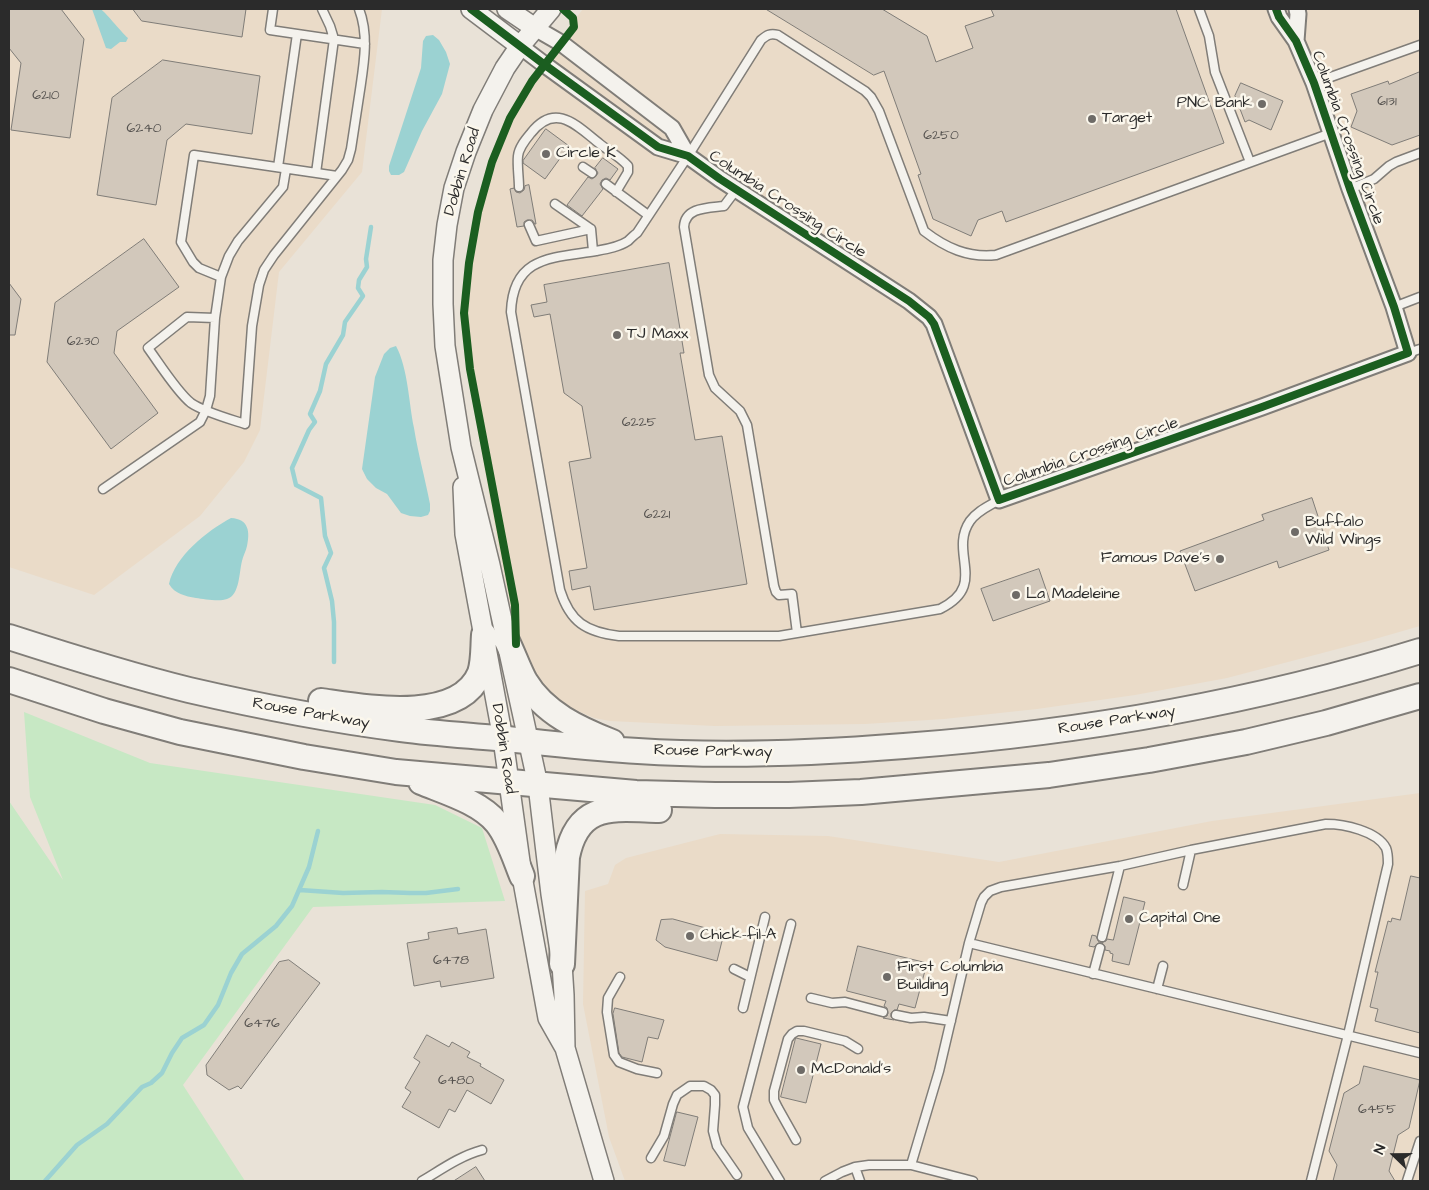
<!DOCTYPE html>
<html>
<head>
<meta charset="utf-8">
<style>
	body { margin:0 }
	#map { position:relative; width:1429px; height:1190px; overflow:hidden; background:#e9e2d7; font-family:"Architects Daughter",sans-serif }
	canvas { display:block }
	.frame { position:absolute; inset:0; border:10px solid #2b2b2b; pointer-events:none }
	.north { position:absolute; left:1369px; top:1130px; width:50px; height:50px; -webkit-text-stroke:4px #fbf7ec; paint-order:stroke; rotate:292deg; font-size:14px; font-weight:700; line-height:20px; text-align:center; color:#2b2b2b }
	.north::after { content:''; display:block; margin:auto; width:18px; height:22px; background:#2b2b2b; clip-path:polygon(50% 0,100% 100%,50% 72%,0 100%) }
</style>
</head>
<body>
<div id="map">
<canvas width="1429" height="1190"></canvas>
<div class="frame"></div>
<div class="north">N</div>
</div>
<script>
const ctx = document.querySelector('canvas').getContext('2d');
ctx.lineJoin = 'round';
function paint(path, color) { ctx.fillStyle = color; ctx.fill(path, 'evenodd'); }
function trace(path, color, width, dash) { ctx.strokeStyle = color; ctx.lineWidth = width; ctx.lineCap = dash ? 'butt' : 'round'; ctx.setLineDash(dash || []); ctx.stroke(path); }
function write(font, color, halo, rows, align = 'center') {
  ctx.font = font + ' "Architects Daughter",sans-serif'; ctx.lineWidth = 5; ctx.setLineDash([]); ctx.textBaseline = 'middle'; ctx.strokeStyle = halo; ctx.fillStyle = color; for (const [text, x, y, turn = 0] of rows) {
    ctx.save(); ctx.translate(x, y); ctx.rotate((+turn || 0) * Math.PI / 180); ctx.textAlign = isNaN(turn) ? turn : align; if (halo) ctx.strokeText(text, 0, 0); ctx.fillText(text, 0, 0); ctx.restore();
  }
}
paint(new Path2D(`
	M9,9H382L362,172L279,272L260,430L244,462L200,516L94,595L9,567Z
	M583,9H1420V626L1368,641L1227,678L1135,695L1037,709L944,719L865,724L715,726L610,721L594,718L564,705L551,695L534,674L523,651L512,617L495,527L469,381L464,347L461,307L471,229L479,194L489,159L505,120L523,87Z
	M1420,793V1181H625L609,1137L583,1004L585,891L608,884L615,865L626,858L720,834L828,836L999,862L1212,821Z`), '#eadbc8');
paint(new Path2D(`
	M24,712L150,763L435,805L482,828L505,901L313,907L183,1085L245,1181H9V801L63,880L30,797Z`), '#c7e8c4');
paint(new Path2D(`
	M92,9C94,9 97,8 100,9C104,10 121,32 128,38L126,42H120L111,49L106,48Z
	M433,35L439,40L446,52L450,64L442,94L422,131L404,172L399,175H391L389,171V166L421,68L423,41L426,36Z
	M396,346C408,368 409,404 414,428C418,453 425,478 430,504V511L428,515L421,517L410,516L401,513L387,494L376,488L367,479L362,469L375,377L384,354L390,348Z
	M231,518C249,519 250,532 247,546C246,551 243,556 242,561C239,572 240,595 227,599C219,602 204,599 196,598C185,596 175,594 169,584C175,556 207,531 231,518Z`), '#9bd2d2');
trace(new Path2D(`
	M334,662V622L332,601L324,568L331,553L325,536L321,498L296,485L292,468L309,430L315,422L310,414L320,391L326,364L343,335L345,322L363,296L358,288L359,280L367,267L366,259L371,227
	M300,890L343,893L382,892L410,893H426L458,889
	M45,1181L77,1145L107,1124L142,1087L151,1083L162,1073L172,1053L182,1038L204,1025L218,1005L231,973L242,954L276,926L292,906L309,867L318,831`), '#9bd2d2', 4.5);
const building = new Path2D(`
	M9,9H61L84,39L70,138L11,130L21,63L9,48Z
	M133,9H246L242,37L142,21Z
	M766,9H882L927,36L936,62L973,48L965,26L994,16L991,9H1176L1224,143L1006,222L1002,211L978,220L971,236L933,219L918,175L921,174L884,71L874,75Z
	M163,60L260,76L252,134L186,124L167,140L156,205L97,195L112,98Z
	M1420,72V135L1392,145L1351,127L1357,111L1351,94L1388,81L1389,84Z
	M1241,83L1283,101L1271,130L1249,120L1245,122L1235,96Z
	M546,129L569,146L545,179L523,163V161Z
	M603,158L618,169L610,180L606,178L602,180L600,184L603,189L582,216L567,205L588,177L592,179L596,176L598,173L595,168Z
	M529,185L536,224H535L532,220H527L524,222V226L517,227L510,189L514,188L516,192L520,193L524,190L525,186Z
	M144,239L179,287L117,331L114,353L158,413L111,449L47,362L55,303Z
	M669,263L684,353H680L695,440L722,436L747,584L594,610L590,586L572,590L569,571L587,568L569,462L591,458L582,406L564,393L550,314L534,317L531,305L547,302L544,285Z
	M9,283L21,299L15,335H9Z
	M1312,498L1329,550L1279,568L1277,561L1195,591L1180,551L1264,520L1262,515Z
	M1039,569L1050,601L993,621L981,589Z
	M1411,876L1420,878V1033L1375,1021L1378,1009L1370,1007L1378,972H1375L1388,921L1391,922L1392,918L1400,920Z
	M1124,897L1145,902L1129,965L1112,961L1113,954L1110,953V951L1105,950V946L1102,943H1098L1094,947L1089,946L1092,935L1096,936L1098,941L1101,943L1106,941L1107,939L1113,940Z
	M673,919L724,933L717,961L665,947L656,940L661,920Z
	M457,928L458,934L486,929L494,978L441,987L440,981L414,986L407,943L429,939L428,933Z
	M858,946L927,963L915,1008L899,1004L897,1010H894L891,1013V1017L894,1020L883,1018L887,1016L888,1013L887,1008L884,1006L886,1001L847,991Z
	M289,960L320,983L241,1089L238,1086L229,1090L207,1075L206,1065L279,962Z
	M615,1008L664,1020L658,1039L648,1037L642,1062L622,1057L619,1053L613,1014Z
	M427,1035L449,1047L452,1042L470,1052L467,1057L481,1064L480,1066L504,1080L491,1104L467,1090L455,1112L449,1109L439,1128L402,1107L411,1092L405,1088L420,1062L414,1058Z
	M796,1038L821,1044L806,1103L781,1097Z
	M1364,1066L1420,1080L1409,1128L1398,1135L1389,1171L1395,1181H1333L1337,1165L1329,1151L1344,1093L1359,1084Z
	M677,1112L698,1117L685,1166L664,1161Z
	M476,1167L485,1181H454Z`);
paint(building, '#d2c8bb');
trace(building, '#807d78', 1);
const service = new Path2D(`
	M273,9L270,30L365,44
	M1199,9L1209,36L1215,72L1250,162
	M1314,83L1420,45
	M278,167L297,34
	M583,167L592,173
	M316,173L334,39L330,26L322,9
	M606,184L648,215
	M519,187C519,178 517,165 518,156C519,147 526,139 531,133C556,101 578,127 600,144C609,151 620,157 628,166V172L616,192
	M1350,189L1374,179L1389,166L1396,162L1420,153
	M736,190L724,206C708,208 685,207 684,227L709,375L715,388L740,411L747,425L774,586L776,592L779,595L792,594L797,633
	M555,204L591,229L593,251
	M529,225L536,241L591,229
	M221,277L199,268L193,262L181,242L194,155L337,176
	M1394,307L1420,297
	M215,318L187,317L148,348C159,363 177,392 191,403C204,412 230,419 245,424L252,326L259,285L264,270L274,255L342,170L348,160L351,149C354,129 357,110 360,90C364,63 369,35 359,9
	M1408,353L1420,349
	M103,489L200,422L206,410L210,396L215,318L221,277L229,256L238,241L283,187L286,169
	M999,500C989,506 977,511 970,521C948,553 989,585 940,609L779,636H619C586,632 570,622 560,590L511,312C513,256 552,258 596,251C607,249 619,247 628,241C631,238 634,235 637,233L688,156L761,40C767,35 770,33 778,35L865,91L871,97L879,111L924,231C946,248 968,258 996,255L1331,133
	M1183,885L1191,850
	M1102,937L1120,866
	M969,943L1420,1053
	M734,969L750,977
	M1093,974L1100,948
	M620,977L608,998L607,1012L614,1055L619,1062L637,1069L657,1073
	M1157,989L1163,966
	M811,998L832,1003L845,1002L883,1012
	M743,1008L765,917
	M896,1015L911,1018L924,1017L951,1021
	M796,1140L778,1108L774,1100V1091L788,1039L792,1034L797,1031H804L845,1041L858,1049
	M651,1158L664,1136L673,1104L677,1095L690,1086H704L711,1090L715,1095V1105L713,1131L717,1146L737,1175
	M911,1165L939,1071L969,943L981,903L984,897L990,891L1001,887L1120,866L1191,850L1326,824C1344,824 1377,831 1386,848C1388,853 1388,858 1388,864L1348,1035L1311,1181
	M855,1167L860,1181
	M422,1181C442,1169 460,1156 482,1150
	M780,1181L748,1128L743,1107L791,924
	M825,1181L842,1172L855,1167L869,1165H911L973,1181
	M1407,1181L1420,1141`);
const minor = new Path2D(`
	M535,28L561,43L672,128L688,156
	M1296,41L1298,14L1297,9
	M520,46L545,65L658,147L688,156L720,179L909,301L929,317L934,324L999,500L1262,407L1408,353L1394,307L1350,189L1314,83L1296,41L1279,17L1276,9`);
const tertiary = new Path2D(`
	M471,9L520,46
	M507,9L535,28
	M551,9L520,46L505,68L483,110L466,152L454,188L447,225L443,260V304L445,346L461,447L490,565L538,785L551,894L562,964L564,995L565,1048
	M463,487L465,534L503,739L522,876L548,1018L565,1048L604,1181`);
const primary = new Path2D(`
	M9,637C68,656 128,675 189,690C258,706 330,720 401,729C439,734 478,736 516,740C556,744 597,749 638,751C726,757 816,753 904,746C1079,733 1252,703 1420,651
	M506,639C513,653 518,668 525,681C544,713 579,729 612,742
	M9,680L104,711L180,732L304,757L396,772L636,793L715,795H789L861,792L1049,775L1149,760L1246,742L1326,723L1420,696
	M321,701C364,707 459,725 480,673C484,661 483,647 484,635
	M421,782C445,792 480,802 497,823C509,838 515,859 522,876
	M562,964L567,857C578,801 614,809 659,810`);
trace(service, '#807d78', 11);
trace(minor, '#807d78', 19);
trace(tertiary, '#807d78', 22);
trace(primary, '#807d78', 28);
trace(service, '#f4f2ed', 8);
trace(minor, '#f4f2ed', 15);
trace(tertiary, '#f4f2ed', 19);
trace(primary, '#f4f2ed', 24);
trace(new Path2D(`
	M471,9L545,65L658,147L688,156L720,179L909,301L929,317L934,324L999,500L1262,407L1408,353L1394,307L1350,189L1314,83L1296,41L1279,17L1276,9
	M516,644L515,605L470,369L464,313L469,263L478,212L492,162L510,118L532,81L574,27L573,18L563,9`), '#1b5e20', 8);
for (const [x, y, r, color] of [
	[1262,104,5,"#6e6b67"],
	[1092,119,5,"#6e6b67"],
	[546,154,5,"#6e6b67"],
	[617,335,5,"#6e6b67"],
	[1295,532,5,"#6e6b67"],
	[1220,559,5,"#6e6b67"],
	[1016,595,5,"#6e6b67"],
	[1129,919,5,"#6e6b67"],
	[690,936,5,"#6e6b67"],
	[887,977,5,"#6e6b67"],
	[801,1070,5,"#6e6b67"]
]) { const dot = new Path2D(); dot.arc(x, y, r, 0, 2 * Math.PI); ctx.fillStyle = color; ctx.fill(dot); trace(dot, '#fbf7ec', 2); }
write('14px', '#55524f', null, [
	["6210",46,96],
	["6131",1387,102],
	["6240",144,129],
	["6250",941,136],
	["6230",83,342],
	["6225",639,423],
	["6221",657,515],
	["6478",451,961],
	["6476",262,1024],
	["6480",456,1081],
	["6455",1377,1110]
]);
write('16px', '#2b2b2b', '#fbf7ec', [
	["PNC Bank",1252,104,"right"],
	["Target",1102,119],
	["Circle K",556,154],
	["TJ Maxx",627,335],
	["Buffalo",1305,523],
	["Wild Wings",1305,541],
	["Famous Dave's",1210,559,"right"],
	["La Madeleine",1026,595],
	["Capital One",1139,919],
	["Chick-fil-A",700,936],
	["First Columbia",897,968],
	["Building",897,986],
	["McDonald's",811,1070]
], 'left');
write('16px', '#2b2b2b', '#fbf7ec', [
	["Columbia Crossing Circle",1347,138,70],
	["Dobbin Road",463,172,-73],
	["Columbia Crossing Circle",787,205,33],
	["Columbia Crossing Circle",1091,453,-19],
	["Rouse Parkway",311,714,10],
	["Rouse Parkway",1117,721,-9],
	["Dobbin Road",503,749,81],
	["Rouse Parkway",713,752,1]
]);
</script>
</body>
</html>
